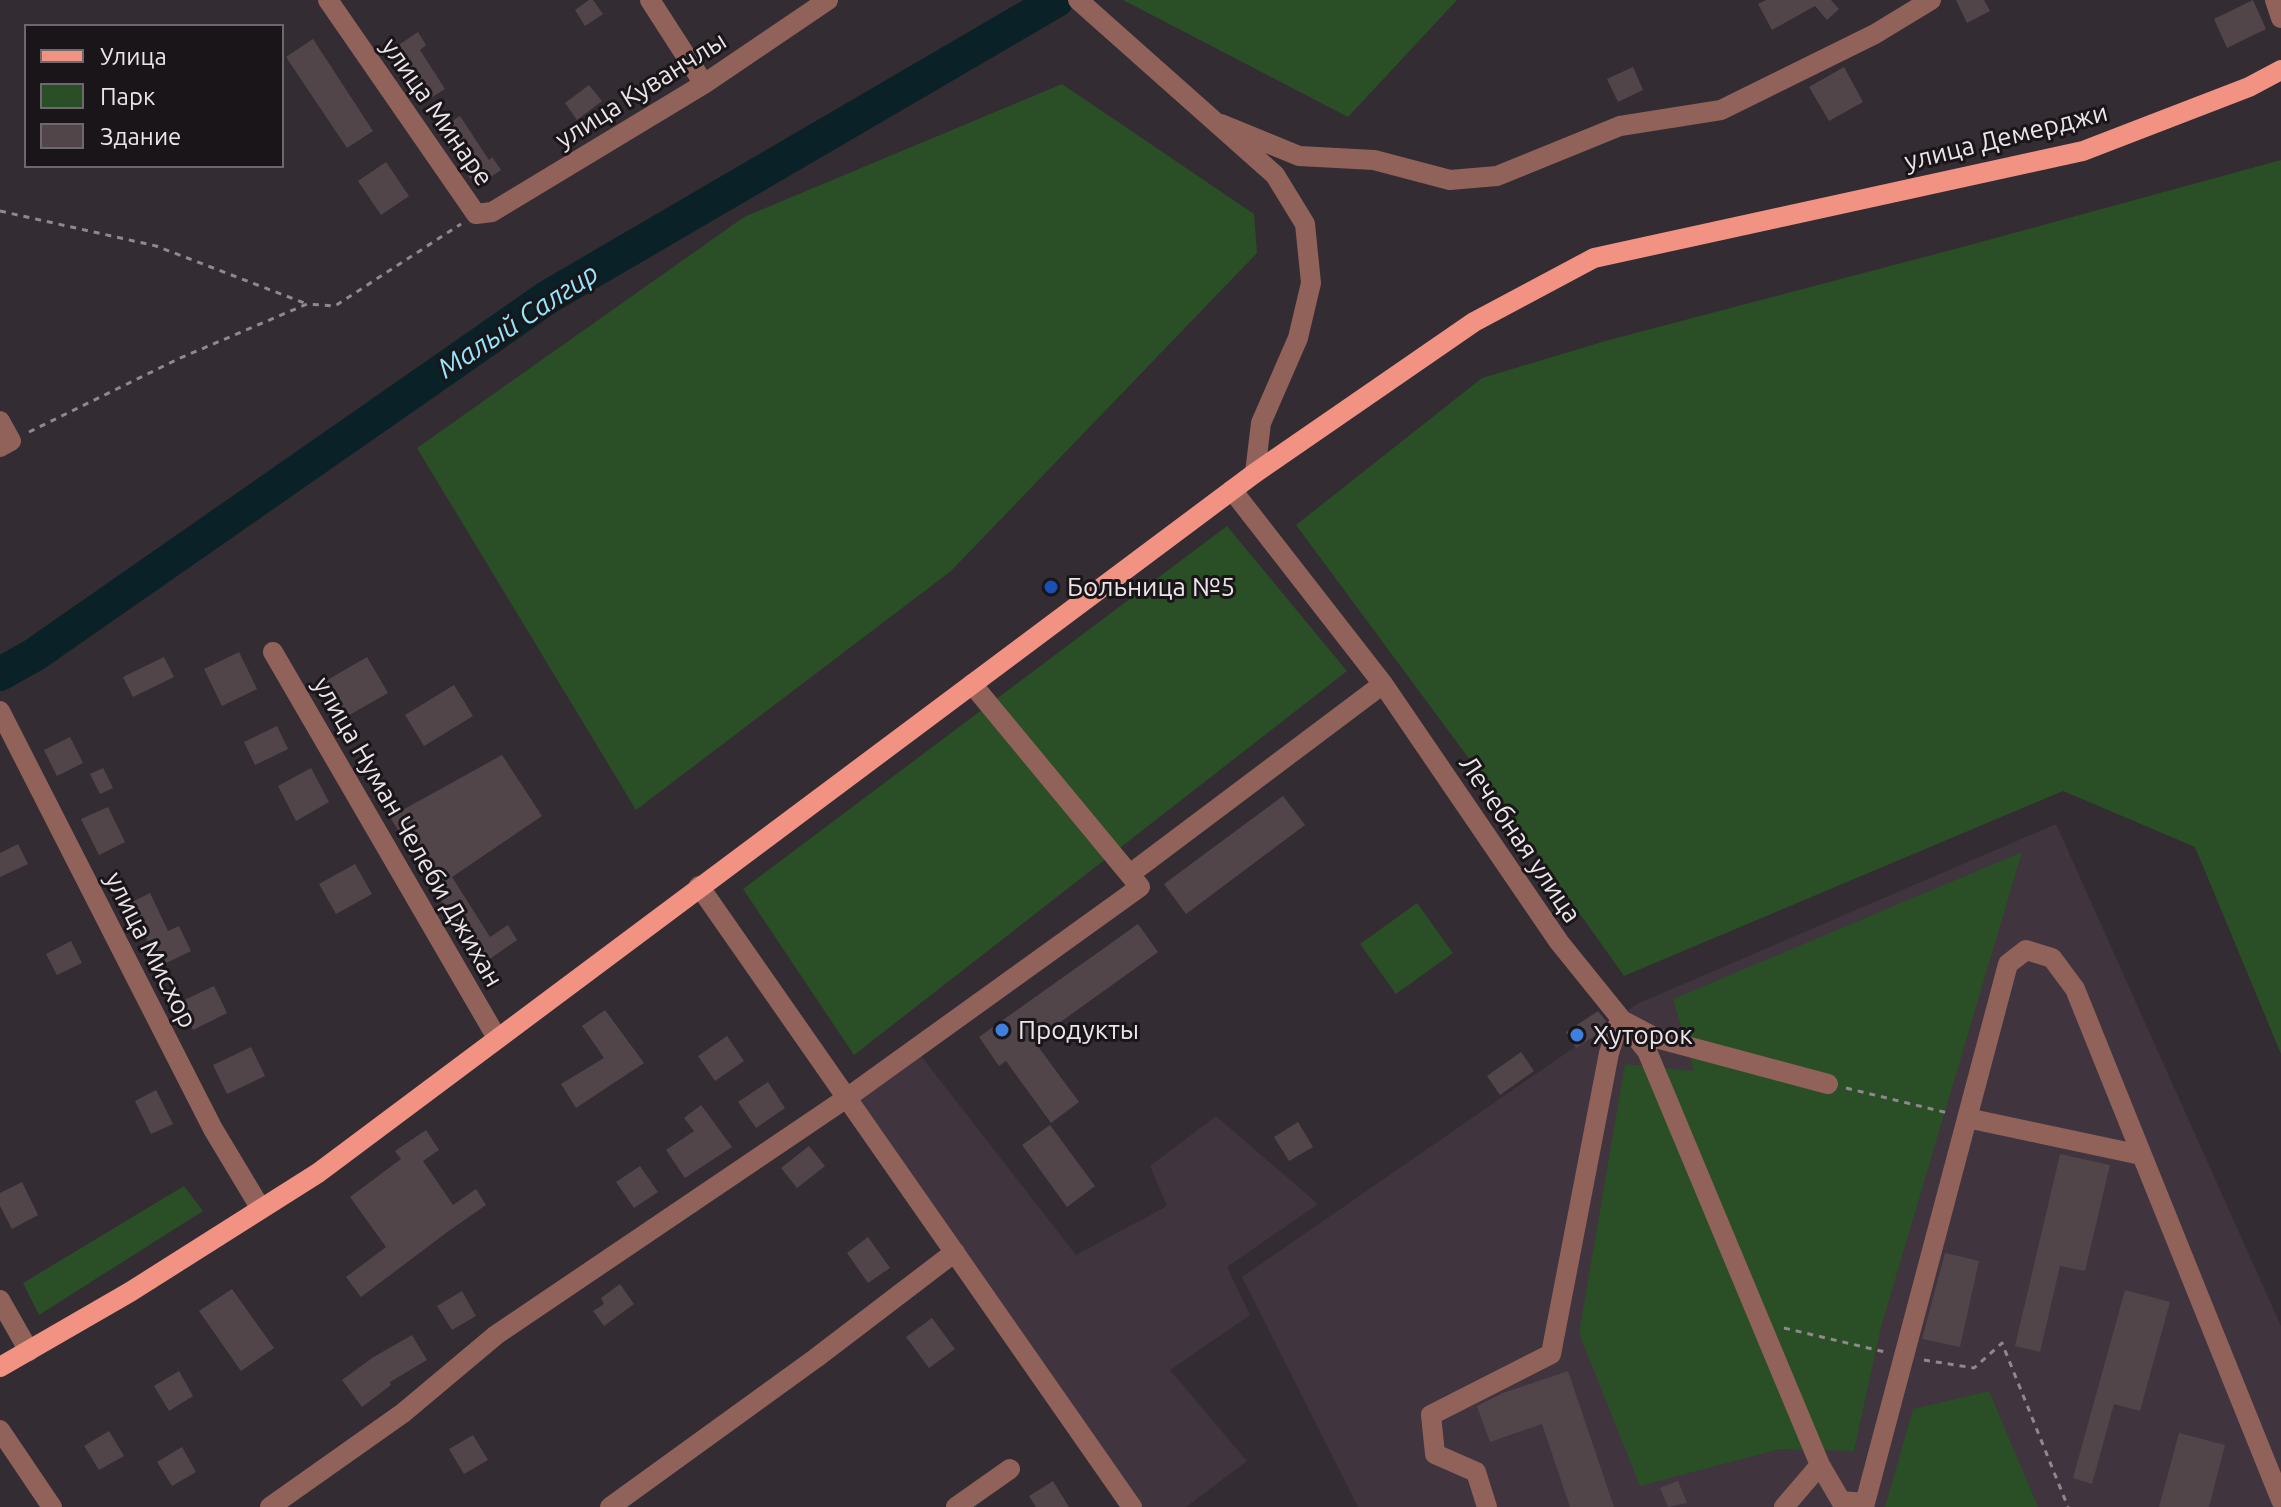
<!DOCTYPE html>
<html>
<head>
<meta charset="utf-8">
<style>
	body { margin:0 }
	#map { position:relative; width:2281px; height:1507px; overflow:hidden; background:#342c33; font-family:Ubuntu,sans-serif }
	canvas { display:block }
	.legend { position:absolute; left:24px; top:24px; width:260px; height:144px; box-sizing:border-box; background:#191519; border:2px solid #6d686d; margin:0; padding:10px 14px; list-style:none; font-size:24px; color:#ebe5ea }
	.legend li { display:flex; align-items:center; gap:16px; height:40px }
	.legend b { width:40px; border:2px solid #6d686d }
</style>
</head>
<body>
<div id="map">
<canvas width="2281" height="1507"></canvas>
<ul class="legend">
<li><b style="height:10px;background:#f19283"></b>Улица</li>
<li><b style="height:22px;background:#2a4e25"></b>Парк</li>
<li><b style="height:22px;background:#514549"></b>Здание</li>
</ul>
</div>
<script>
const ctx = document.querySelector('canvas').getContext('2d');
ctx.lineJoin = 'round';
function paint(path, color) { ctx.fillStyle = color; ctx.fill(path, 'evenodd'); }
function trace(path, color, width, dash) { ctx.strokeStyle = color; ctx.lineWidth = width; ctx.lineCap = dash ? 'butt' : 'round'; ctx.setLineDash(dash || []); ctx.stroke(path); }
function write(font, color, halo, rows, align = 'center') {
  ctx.font = font + ' Ubuntu,sans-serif'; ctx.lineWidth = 6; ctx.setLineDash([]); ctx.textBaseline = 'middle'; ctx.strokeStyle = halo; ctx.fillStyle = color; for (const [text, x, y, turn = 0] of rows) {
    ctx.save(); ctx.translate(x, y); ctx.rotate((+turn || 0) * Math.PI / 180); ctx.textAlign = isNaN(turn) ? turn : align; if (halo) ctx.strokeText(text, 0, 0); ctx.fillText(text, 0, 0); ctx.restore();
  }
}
paint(new Path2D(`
	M2056,824L2281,1326V1507H1358L1242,1277L1637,1004Z
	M921,1056L1076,1255L1167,1206L1150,1166L1216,1116L1318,1204L1227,1267L1250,1315L1170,1370L1247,1461L1186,1507H1136L858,1100Z`), '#40343f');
paint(new Path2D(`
	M1123,0H1457L1348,117Z
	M1062,84L1254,214L1257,253L951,571L636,810L417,448L744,217Z
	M2281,160V1054L2195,847L2063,791L1624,976L1490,787L1296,525L1482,378L1609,340L1970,245Z
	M1227,526L1347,671L854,1055L743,889Z
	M2022,852L1881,1327L1854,1451L1780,1449L1640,1486L1579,1333L1625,1064L1694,1071L1673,999Z
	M1417,903L1453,953L1396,994L1360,944Z
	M184,1186L203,1211L39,1315L23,1283Z
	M1989,1391L2038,1507H1885L1913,1409Z`), '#2a4e25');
trace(new Path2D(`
	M0,674L34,655L548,297L1057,0`), '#0a2227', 34);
paint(new Path2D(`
	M589,0H593L603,14L585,26L575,10Z
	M1766,0H1831L1839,9L1827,20L1815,6L1772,30L1758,4Z
	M1956,0H1984L1990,11L1967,23Z
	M2253,0L2266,29L2227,48L2214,19Z
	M418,32L426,45L420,50L445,89L421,104L387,53Z
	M313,39L373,131L347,148L286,57Z
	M1633,67L1643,90L1618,102L1607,79Z
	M1844,67L1863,102L1829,121L1809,87Z
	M589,85L602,101L577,120L565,103Z
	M460,116L489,160L492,157L501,170L476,187L438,131Z
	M386,162L409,196L381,215L358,181Z
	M239,652L257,689L222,706L204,669Z
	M164,657L174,677L133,697L123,677Z
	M367,657L388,693L344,718L324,682Z
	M454,685L473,716L424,746L405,715Z
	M277,726L288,749L255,765L244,742Z
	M70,737L83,763L57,776L44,750Z
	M502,755L542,816L452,877L490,937L508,925L517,940L481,965L390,817Z
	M103,768L113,788L100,794L90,774Z
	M311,768L329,802L296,821L278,786Z
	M1283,796L1305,825L1186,914L1164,884Z
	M108,807L125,842L99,855L81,819Z
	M18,844L28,864L0,877V853Z
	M355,864L372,894L336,914L319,884Z
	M150,893L168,931L179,926L191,951L160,966L144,934L137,938L122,907Z
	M1138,924L1158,952L1034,1041L1079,1102L1051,1123L1006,1061L999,1066L979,1037Z
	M71,941L82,963L57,975L46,954Z
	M214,986L227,1013L193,1030L180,1002Z
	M605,1010L644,1063L576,1108L561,1084L604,1058L582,1026Z
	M1598,1011L1606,1021L1602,1031L1576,1048L1566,1032Z
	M727,1036L744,1061L715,1081L698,1056Z
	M251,1047L265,1076L227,1094L213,1065Z
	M1521,1052L1534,1071L1500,1095L1487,1076Z
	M768,1082L785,1108L756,1128L738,1102Z
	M156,1090L173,1124L151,1134L135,1101Z
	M701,1105L732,1147L685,1178L666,1150L694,1131L684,1118Z
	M1298,1122L1313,1147L1289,1161L1274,1137Z
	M1050,1125L1095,1186L1067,1207L1022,1145Z
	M426,1130L439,1150L423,1161L453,1205L476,1189L486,1205L450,1230L361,1297L346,1277L386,1247L350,1197L401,1159L395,1151Z
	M809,1146L825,1166L797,1188L781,1168Z
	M2060,1154L2110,1165L2085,1271L2060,1266L2040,1352L2015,1346Z
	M640,1166L658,1192L634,1208L616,1182Z
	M22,1182L38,1215L12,1229L0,1206V1193Z
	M868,1237L890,1268L868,1283L847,1253Z
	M1945,1253L1979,1261L1960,1347L1922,1339Z
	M620,1284L634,1304L604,1326L593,1311L604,1304L601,1298Z
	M232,1289L274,1348L241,1371L199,1311Z
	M2125,1290L2170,1302L2140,1411L2114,1404L2092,1484L2073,1478Z
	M462,1291L476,1316L452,1330L437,1306Z
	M932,1318L955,1349L929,1368L906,1337Z
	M412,1335L427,1360L390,1382L391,1385L362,1407L342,1380L372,1358Z
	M179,1371L193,1396L169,1411L154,1386Z
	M1568,1371L1614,1507H1570L1542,1424L1490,1442L1477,1406L1503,1393Z
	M109,1431L124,1456L99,1470L84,1446Z
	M2179,1433L2225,1445L2209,1507H2159Z
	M473,1435L488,1460L464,1474L449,1449Z
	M182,1447L196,1472L172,1486L157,1462Z
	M1053,1481L1069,1507H1036L1029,1496Z
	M1678,1481L1687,1503L1668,1507L1660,1488Z`), '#514549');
trace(new Path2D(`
	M0,211L156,246L307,304
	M29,432L178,359L307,304L335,306L461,224
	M1846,1088L1948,1113
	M1784,1328L1885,1352
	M1924,1360L1974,1368L2002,1343L2068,1507`), '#8f888e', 3, [6, 6]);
trace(new Path2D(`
	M328,0L476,214L492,212L704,84L828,0
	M650,0L704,84
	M1078,0L1275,175L1305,224L1311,283L1298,338L1261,423L1255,473
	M2275,0L2281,18
	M1221,124L1299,156L1374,160L1450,180L1497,176L1620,126L1721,110L1875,34L1931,0
	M0,421L11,441L0,447
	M1232,490L1383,684L1559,942L1647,1051L1820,1465L1841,1501L1865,1503L2008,964L2026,950L2052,958L2075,989L2281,1500
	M273,652L497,1038
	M0,711L213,1129L261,1209
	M1130,874L1383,684
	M699,886L1132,1507
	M1967,1118L2141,1155
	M0,1300L29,1351
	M0,1430L52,1507
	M270,1507L403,1413L496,1335L848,1097L1140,887L972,684
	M610,1507L816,1358L955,1252
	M956,1507L1010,1469
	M1487,1507L1476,1472L1435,1454L1431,1415L1551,1354L1609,1053L1620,1019L1656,1038L1828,1084
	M1784,1507L1820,1465`), '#90625a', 20);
trace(new Path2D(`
	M0,1367L130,1292L318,1173L1255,473L1474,322L1594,258L2083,151L2249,87L2281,70`), '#f19283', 20);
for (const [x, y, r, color] of [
	[1051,587,8,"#1a4fb4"],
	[1002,1030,8,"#3f7fe0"],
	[1577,1035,8,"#3f7fe0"]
]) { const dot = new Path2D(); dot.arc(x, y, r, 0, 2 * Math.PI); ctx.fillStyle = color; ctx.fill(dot); trace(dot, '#191519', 3); }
write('26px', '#ebe5ea', '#191519', [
	["улица Куванчлы",641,90,-32],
	["улица Минаре",437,112,55],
	["улица Демерджи",2006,137,-14],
	["улица Нуман Челеби Джихан",408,832,60],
	["Лечебная улица",1520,839,56],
	["улица Мисхор",151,950,63]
]);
write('26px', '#ebe5ea', '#191519', [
	["Больница №5",1067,587],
	["Продукты",1018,1030],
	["Хуторок",1593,1035]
], 'left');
write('italic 28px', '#92e7fc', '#191519', [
	["Малый Салгир",518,321,-33]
]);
</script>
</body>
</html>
